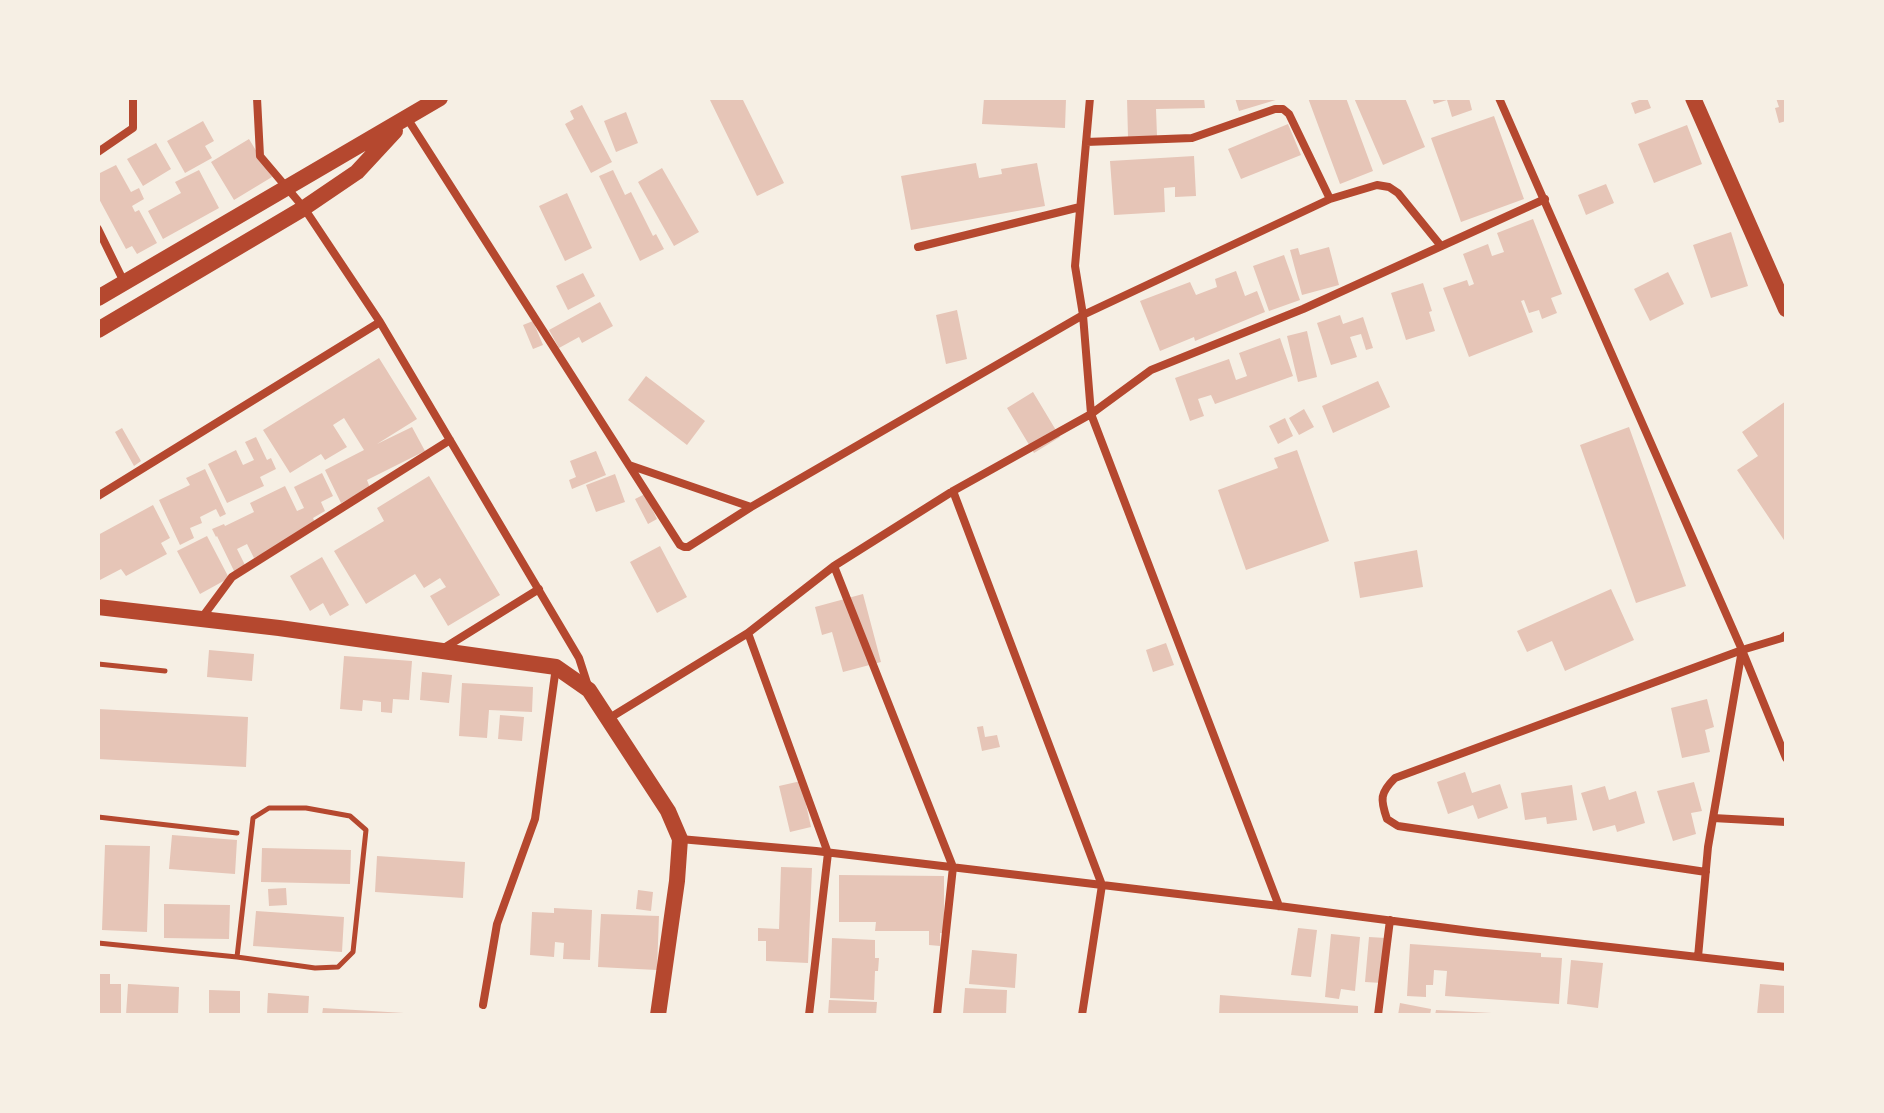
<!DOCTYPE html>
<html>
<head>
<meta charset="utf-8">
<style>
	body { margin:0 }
	#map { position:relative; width:1884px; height:1113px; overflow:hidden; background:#f6efe4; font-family:Rubik,sans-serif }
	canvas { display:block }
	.frame { position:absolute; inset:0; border:100px solid #f6efe4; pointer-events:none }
</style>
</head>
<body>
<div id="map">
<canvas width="1884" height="1113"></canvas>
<div class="frame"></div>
</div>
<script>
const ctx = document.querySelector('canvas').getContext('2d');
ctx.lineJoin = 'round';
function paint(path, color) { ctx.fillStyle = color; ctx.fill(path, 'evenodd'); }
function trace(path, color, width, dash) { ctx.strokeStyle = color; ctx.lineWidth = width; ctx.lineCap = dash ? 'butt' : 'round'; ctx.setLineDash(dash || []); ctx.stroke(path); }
paint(new Path2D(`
	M709,98H742L784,183L757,196Z
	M984,98L1066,99L1065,128L982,124Z
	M1127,98H1204L1205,108L1156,109L1157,136L1128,137Z
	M1235,98H1279V99L1239,111Z
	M1308,98H1346L1373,171L1340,184Z
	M1354,98H1405L1425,147L1383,165Z
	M1432,98H1469L1472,110L1452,117L1447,100L1434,104Z
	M1645,98H1647L1651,108L1635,114L1631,103Z
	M1776,98H1786V121L1779,123L1775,108L1779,107Z
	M582,105L612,162L591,173L565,124L574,119L570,111Z
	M626,112L638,143L616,152L604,121Z
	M1494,116L1524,199L1461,222L1431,138Z
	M203,121L214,141L205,146L212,158L185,173L167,141Z
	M1288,124L1301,155L1241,179L1228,149Z
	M1687,125L1702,164L1654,183L1638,144Z
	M249,139L272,177L234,200L211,162Z
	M156,143L171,169L143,186L127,159Z
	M1194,156L1196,196L1175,197V187L1164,188L1165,212L1114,215L1110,161Z
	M976,163L979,178L1002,174L1001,169L1037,163L1045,206L911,230L901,176Z
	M116,165L131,192L139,188L144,199L132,206L135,212L139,210L157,243L137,254L132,246L126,249L98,197V174Z
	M662,168L699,232L674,246L638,182Z
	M199,170L219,208L163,239L148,211L181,193L175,182Z
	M613,170L625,195L631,192L653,236L656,234L664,249L640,261L599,176Z
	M1606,184L1614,203L1586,215L1578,195Z
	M567,193L592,248L565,261L539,206Z
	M1533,219L1562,294L1551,298L1557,313L1542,319L1539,310L1529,313L1524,300L1521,301L1533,332L1469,357L1443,288L1467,280L1469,286L1474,284L1463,254L1488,244L1492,256L1504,252L1497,233Z
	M1731,232L1748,286L1711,298L1693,245Z
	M1329,247L1339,285L1302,295L1290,250L1298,248L1300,255Z
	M1284,255L1300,300L1269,311L1253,266Z
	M1236,271L1245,296L1257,291L1265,312L1195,341L1194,337L1160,351L1140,301L1190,282L1196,295L1217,287L1215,279Z
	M1668,272L1684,304L1650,321L1634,289Z
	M583,273L595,296L568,310L556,286Z
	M1423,283L1432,311L1429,312L1435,331L1406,340L1391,293Z
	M600,302L613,326L582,343L579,337L559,348L549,330Z
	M957,310L967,359L946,364L936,315Z
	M1340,315L1343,324L1363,317L1373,348L1366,350L1361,334L1350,337L1357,357L1331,365L1317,323Z
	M533,321L543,345L533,349L523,325Z
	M1307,331L1317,377L1298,382L1287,336Z
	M1280,338L1293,376L1215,404L1211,395L1198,399L1204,416L1190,421L1175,378L1229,359L1236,380L1247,376L1239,353Z
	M379,358L417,419L377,444L412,427L425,451L367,480L370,488L341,503L325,470L364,450L344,418L333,425L347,447L325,460L321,454L290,473L263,430Z
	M646,376L705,421L687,445L628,400Z
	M1378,381L1390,407L1333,433L1322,406Z
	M1033,392L1060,437L1034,453L1007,408Z
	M1786,401V543L1737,470L1758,456L1742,432Z
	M1304,409L1314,427L1299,435L1289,418Z
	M1285,418L1293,436L1278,444L1269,426Z
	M1629,427L1686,586L1636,603L1580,445Z
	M122,428L141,461L134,466L115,432Z
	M256,437L267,460L271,458L276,469L260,477L264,486L227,503L208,464L236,450L243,465L254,460L245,442Z
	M1297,450L1329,541L1246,570L1218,490L1278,468L1274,458Z
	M596,451L606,475L572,489L569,480L576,477L570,461Z
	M205,469L226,514L220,517L216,509L200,517L202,523L190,528L194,538L180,545L159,500L190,485L186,478Z
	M322,473L333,496L321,502L325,511L313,518L317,527L254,558L247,544L237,549L246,567L235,573L217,536L216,537L212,529L224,524L225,526L254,512L250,503L285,486L297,511L304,508L294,487Z
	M615,474L625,502L596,512L586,485Z
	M429,476L500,595L448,626L430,596L446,587L440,578L424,588L415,574L366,604L334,551L384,521L377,508Z
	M645,494L657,519L648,524L635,499Z
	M153,505L170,538L161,543L167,554L126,576L121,569L98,581V535Z
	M207,536L229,578L200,594L177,551Z
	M660,546L687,597L657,613L630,562Z
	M1417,550L1423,587L1360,598L1354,562Z
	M322,557L349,605L330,616L323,603L310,611L290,576Z
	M1611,589L1634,640L1565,671L1552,641L1527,652L1517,631Z
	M863,594L881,662L843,672L832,632L822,635L815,607Z
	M1166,643L1174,665L1153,672L1146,650Z
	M209,650L254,654L252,681L207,677Z
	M344,656L412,661L409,700L393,699L392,713L381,712V702L363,700L362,711L340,709Z
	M422,672L452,675L449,703L420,700Z
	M462,683L533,687L532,712L489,710L487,738L459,736Z
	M1707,699L1714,727L1705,730L1710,752L1682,758L1671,708Z
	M98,709L248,717L246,767L98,759Z
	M500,715L524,717L522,741L498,739Z
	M983,726L985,737L997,735L1000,747L982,751L977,727Z
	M1465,772L1472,793L1500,784L1508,808L1478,819L1473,805L1448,814L1437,782Z
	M801,781L811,827L790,832L779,786Z
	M1694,782L1702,811L1691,813L1696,834L1673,841L1657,791Z
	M1572,785L1577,820L1547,824L1546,817L1525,820L1521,793Z
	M1605,786L1609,800L1636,791L1645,823L1617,832L1615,825L1593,831L1581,793Z
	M172,835L237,840L235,874L169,869Z
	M105,845L150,846L147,932L102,930Z
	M262,848L351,850L350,884L261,882Z
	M377,856L465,862L463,898L375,892Z
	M781,867L812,868L808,963L766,961V941H758V928L779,929Z
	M839,875L944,876V933H940V946L929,945V931H875L876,922H839Z
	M286,888L287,905L269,906L268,889Z
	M638,890L653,892L651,911L636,909Z
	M164,904L230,905L229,939L164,938Z
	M554,908L592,910L590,960L563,959L564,943L555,942L554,957L530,955L532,912L554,913Z
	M256,911L344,917L342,952L253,946Z
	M601,914L659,916L657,970L598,967Z
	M1298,928L1317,930L1311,977L1291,975Z
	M1331,934L1360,937L1355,991L1341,989L1339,999L1325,997Z
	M1369,937L1386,938L1382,983L1365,982Z
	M832,938L875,940V958H879L878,971H875L874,1000L830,998Z
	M1410,944L1541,953V957L1562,958L1559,1004L1445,996L1447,971L1434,970L1433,985H1426V997L1407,996Z
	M972,950L1017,954L1015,988L969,984Z
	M1571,960L1603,963L1598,1008L1567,1004Z
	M98,974H110V984H121V1015H98Z
	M128,984L179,987L178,1015H126Z
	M1760,984L1786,986V1015H1757Z
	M965,988L1007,990L1006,1015L963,1014Z
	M209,990L240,991V1015H209Z
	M268,993L309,996L308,1015H267Z
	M1220,995L1358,1006V1015H1219Z
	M829,1000L877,1002L876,1015H828Z
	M1400,1003L1431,1009L1430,1015H1398Z
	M323,1008L404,1013V1015H322Z
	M1436,1010L1492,1013V1015H1435Z`), '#e6c5b7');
trace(new Path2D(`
	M98,664L165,671
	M98,817L237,833
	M98,943L237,957L315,968L338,967L353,952L366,830L350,816L306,808H269L253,818L237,957`), '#b5482f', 5);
trace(new Path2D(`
	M257,98L260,156L304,208L380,322L579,658L588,686
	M1090,98L1075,266L1083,315L1091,414L1279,906
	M1499,98L1742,650L1708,847L1698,957
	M407,118L680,545L684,547H688L751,507L1083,315L1330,199L1377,185L1389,187L1398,193L1441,246
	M1086,142L1192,138L1275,109H1283L1289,114L1330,199
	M98,152L133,128V98
	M98,229L124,282
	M918,247L1080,207
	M629,465L751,507
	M953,491L1102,885L1082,1015
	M98,496L380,322
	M834,566L953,867L937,1015
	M201,619L232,577L450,440
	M748,633L828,853L809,1015
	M444,648L539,589
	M1742,650L1786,758
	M608,719L748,633L834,566L953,491L1091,414L1151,370L1303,309L1545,199
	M1713,818L1786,822
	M680,839L816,851L1279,906L1478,932L1786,967
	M1706,872L1398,826L1387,819C1380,799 1380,793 1395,778L1742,650L1782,638L1786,635
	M483,1005L497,924L535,819L556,667
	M1378,1015L1390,920`), '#b5482f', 8);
trace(new Path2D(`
	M1693,98L1786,309
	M98,298L440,98
	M98,330L304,208L357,172L395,131
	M98,607L279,628L556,667L589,690L668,811L680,839L677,881L658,1015`), '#b5482f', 16);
</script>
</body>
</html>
